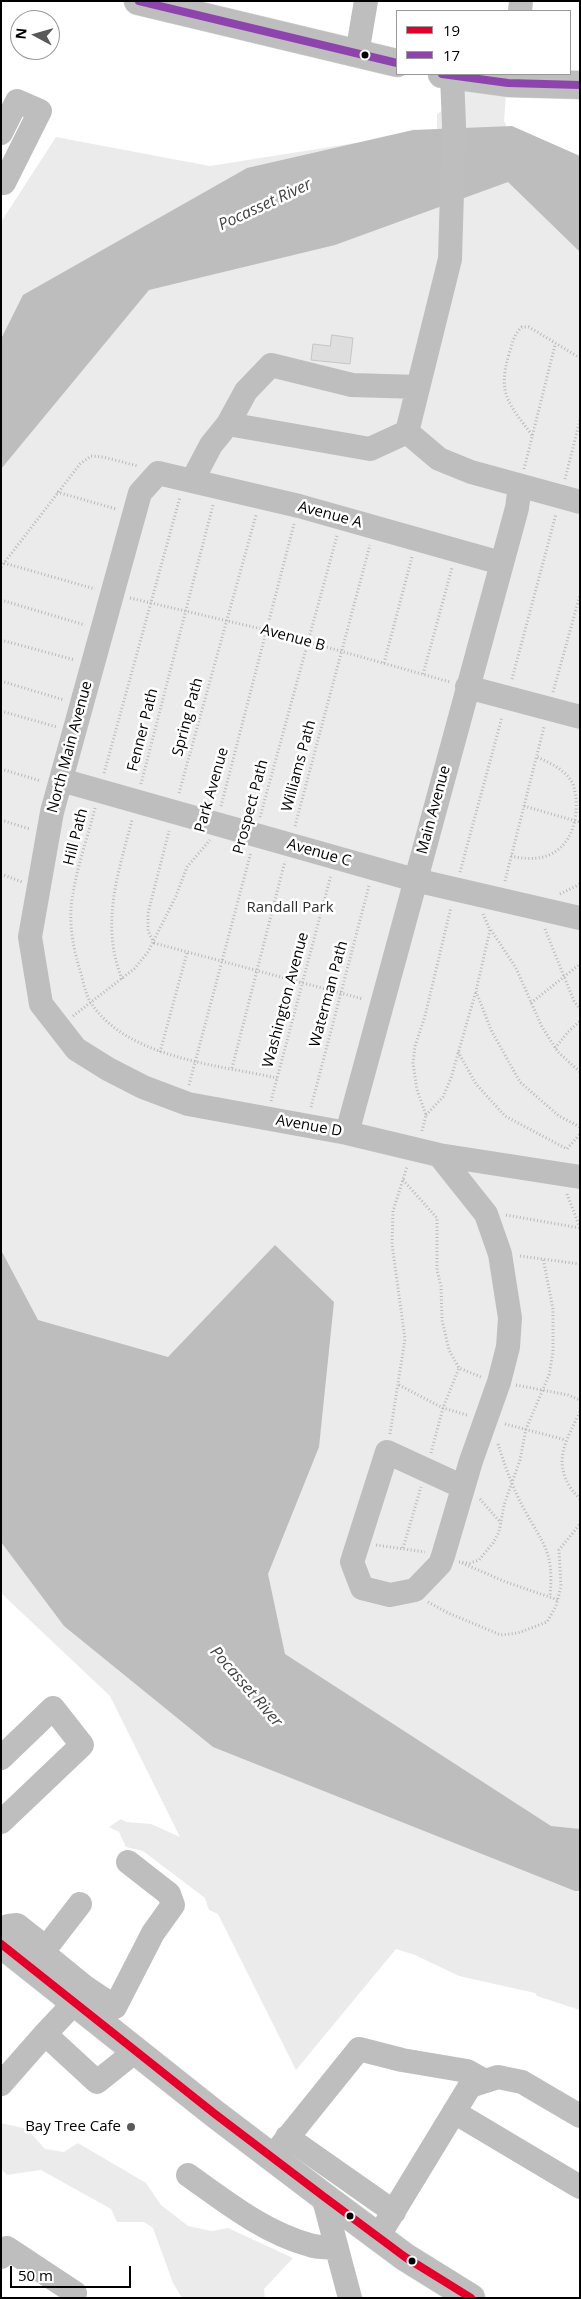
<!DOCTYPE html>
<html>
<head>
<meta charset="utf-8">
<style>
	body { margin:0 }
	#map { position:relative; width:581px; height:2299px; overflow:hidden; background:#fff; font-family:"Open Sans",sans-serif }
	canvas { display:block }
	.frame { position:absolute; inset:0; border:2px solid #000; pointer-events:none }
	.legend { position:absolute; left:396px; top:10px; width:175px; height:65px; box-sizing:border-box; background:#fff; border:1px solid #999; margin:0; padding:6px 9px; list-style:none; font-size:15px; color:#000 }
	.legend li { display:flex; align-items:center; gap:10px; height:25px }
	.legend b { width:25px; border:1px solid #999 }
	.north { position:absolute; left:10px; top:10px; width:50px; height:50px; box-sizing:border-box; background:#fff; border:1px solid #999; border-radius:50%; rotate:276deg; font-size:14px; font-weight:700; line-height:20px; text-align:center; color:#000 }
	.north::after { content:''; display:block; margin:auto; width:18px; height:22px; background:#595959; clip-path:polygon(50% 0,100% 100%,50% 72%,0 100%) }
	.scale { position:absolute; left:10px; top:2266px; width:121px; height:22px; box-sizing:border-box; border:2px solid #000; border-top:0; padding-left:6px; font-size:15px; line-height:18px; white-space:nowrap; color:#000; -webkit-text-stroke:4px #fff; paint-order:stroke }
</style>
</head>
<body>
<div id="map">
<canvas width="581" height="2299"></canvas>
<div class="frame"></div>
<ul class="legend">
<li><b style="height:6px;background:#e4002b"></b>19</li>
<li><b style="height:6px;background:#8e44ad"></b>17</li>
</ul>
<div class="north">N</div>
<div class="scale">50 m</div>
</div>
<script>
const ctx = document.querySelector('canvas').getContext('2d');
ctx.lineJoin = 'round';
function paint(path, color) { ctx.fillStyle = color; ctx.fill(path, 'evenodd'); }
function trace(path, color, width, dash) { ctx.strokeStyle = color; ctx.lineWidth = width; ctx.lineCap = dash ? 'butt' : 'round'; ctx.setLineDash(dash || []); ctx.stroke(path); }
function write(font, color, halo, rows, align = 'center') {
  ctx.font = font + ' "Open Sans",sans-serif'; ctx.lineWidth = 5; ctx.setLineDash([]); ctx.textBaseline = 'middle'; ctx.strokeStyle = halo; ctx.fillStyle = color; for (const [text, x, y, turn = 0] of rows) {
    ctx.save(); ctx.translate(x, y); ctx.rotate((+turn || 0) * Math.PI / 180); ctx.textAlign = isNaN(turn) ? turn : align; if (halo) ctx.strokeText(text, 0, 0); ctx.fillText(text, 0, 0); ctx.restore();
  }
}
paint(new Path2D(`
	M447,75L507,83L504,121L508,129L580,165V2010L537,1996L535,1993L459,1976L415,1955L396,1949L296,2070L218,1914L209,1910L205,1898L143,1851L126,1847L119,1832L109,1827L121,1819L126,1822L151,1824L180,1837L110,1696L1,1593V222L56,137L210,166L437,130V114L443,110Z
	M1,2123L27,2129L45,2149L64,2152L78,2143L146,2183L161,2205L188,2226L212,2231L228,2228L293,2258L264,2289L265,2298H182L173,2283L153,2228L144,2222H117L111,2209L41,2170L7,2175L1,2169Z`), '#ebebeb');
paint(new Path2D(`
	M512,126L580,156V252L508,182L335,245L149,290L1,469V339L23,295L247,168L413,130Z
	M275,1245L334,1302L319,1447L268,1574L285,1654L551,1826L580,1829V1891H575L213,1747L64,1626L1,1542V1250L38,1320L168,1357Z`), '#bdbdbd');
const building = new Path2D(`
	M332,335L353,338L350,364L311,360L313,344L330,346Z`);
paint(building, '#dedede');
trace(building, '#c6c6c6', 1);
const major = new Path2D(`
	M138,1L397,63
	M442,74L508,83L580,85
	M1,1944L215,2114L323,2196L405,2257L471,2298`);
trace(major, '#dbdbdb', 29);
trace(new Path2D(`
	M532,435C509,404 497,394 509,354C512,344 514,334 522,327H529L580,358
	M524,469L555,345
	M565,479L580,420
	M57,492L116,509
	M4,563L95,589
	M1,567L80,464L91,456L103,457L138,466
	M130,598L266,630L450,682
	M1,600L85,625
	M1,640L75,660
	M384,663L412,557
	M423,674L452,568
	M512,679L556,514
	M1,681L64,700
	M553,692L580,595
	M1,711L57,727
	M1,769L41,781
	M104,773L180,497
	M141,784L213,505
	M179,793L256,515
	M221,806L294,524
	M524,806L579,822
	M95,808C88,836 78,864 73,893C68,918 72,943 79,967C83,979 85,994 91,1003C127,1058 218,1065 277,1078
	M260,817L337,536
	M1,820L30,829
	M295,826L370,545
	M511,856C523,859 537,860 549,855C575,844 581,809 573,784C566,770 550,763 537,757
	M460,872L502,717
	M1,874L22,882
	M505,881L544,727
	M560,894L580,884
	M483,914L490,930L476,991L491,1030L520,1082L559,1116L580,1127
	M545,929L574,1001L580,1009
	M491,930L516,968L542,1027L558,1052L580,1072
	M154,943L148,931V913L169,831
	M154,943L363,999
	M122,979C100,924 118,874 132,820
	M531,1003L580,964
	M73,1016L134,969L148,952L176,896L187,867L210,840
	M555,1048L568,1032L580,1021
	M160,1052L187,953
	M458,1052L476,1084L505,1116L567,1149L580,1134
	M232,1068L285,861
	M189,1085L251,852
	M271,1101L331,875
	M311,1107L369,886
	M426,1115L443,1097L451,1078L476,991
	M422,1131L426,1115L417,1090L413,1063L415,1046L425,1016L451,907
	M403,1180L437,1218V1270L441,1286L442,1320L449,1350L459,1368L481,1377
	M567,1194L580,1228
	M506,1215L580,1228
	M520,1256L580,1264
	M399,1385L443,1408L467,1415
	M516,1385L568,1395L580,1400
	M580,1412C567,1439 553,1459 570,1487C573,1492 577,1495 580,1499
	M505,1424L566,1440
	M390,1434L405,1339L392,1244L393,1211L407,1167
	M498,1444C505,1466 513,1489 524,1509C544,1546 554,1551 550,1596
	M431,1453L443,1408L459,1368
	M480,1499L501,1523
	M376,1545L425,1552
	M403,1548L421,1487
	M459,1562L470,1563L479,1560L493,1543L499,1532L504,1505L520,1460L526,1429L549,1375L553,1352V1309L543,1258
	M462,1563L506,1582L558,1600
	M428,1602L448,1613L501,1635L518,1633L547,1622L556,1606L561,1586L559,1550L580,1524`), '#b9b9b9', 3, [1, 2.5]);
trace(new Path2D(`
	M520,11L521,1
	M357,54L366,1
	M452,76L454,125L450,259L407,432L439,459L471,472L580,502
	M1,133L17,101L40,111L4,183L1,182
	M228,424L370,449L407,432
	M192,481L211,445L228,424L246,391L271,365L352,385L418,387
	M501,563L299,506L158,473L140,493L52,812L30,937L41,1004L76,1049L108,1069L143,1087L188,1104L347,1133L439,1155L580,1177
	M467,687L580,717
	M61,780L415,880L580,918
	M347,1133L517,508L520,486
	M439,1155L486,1214L500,1254L510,1318L508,1347L499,1382L471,1461L443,1556L440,1564L415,1590L390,1595L362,1588L352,1562L387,1452L463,1487
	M1,1758L53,1708L82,1745L1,1822
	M128,1862L169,1894L173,1905L153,1933L115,2007L85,1987L76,2001L45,2034L97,2082L137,2050
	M80,1904L46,1948L47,1956L85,1987
	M1,1935L8,1926L17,1925L46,1948
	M1,2084L45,2034
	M454,2112L580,2187
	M287,2137L394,2212
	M272,2157L359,2049L402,2060L467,2071L485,2081
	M188,2175C226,2202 265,2233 310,2245C318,2248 328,2247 337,2248
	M323,2196L350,2298
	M378,2237L470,2086L498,2077L522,2082L580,2116
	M1,2257L7,2248L75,2293L71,2298`), '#bebebe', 24);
trace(major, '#bebebe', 28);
trace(new Path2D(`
	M1,1944L215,2114L323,2196L405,2257L471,2298`), '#e4002b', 8);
trace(new Path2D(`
	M139,1L397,63
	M442,74L508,83L580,85`), '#8e44ad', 8);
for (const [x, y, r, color] of [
	[365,55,4.5,"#000"],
	[131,2127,5,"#595959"],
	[350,2216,4.5,"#000"],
	[412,2261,4.5,"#000"]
]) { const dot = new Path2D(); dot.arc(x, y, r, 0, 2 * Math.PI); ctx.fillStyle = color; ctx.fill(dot); trace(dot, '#fff', 2); }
write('15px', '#000', '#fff', [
	["Avenue A",330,515,15],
	["Avenue B",293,638,15],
	["Spring Path",188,717,-75],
	["Fenner Path",143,730,-76],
	["North Main Avenue",70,747,-75],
	["Williams Path",299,766,-75],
	["Park Avenue",212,790,-74],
	["Prospect Path",251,807,-75],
	["Main Avenue",434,810,-75],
	["Hill Path",76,837,-76],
	["Avenue C",319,853,16],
	["Waterman Path",329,994,-75],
	["Washington Avenue",286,1000,-75],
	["Avenue D",309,1126,10]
]);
write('15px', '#313131', '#fff', [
	["Randall Park",290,908]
]);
write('15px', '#000', '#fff', [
	["Bay Tree Cafe",121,2127]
], 'right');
write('italic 16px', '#424242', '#fff', [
	["Pocasset River",265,205,-25],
	["Pocasset River",246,1687,49]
]);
</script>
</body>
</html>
